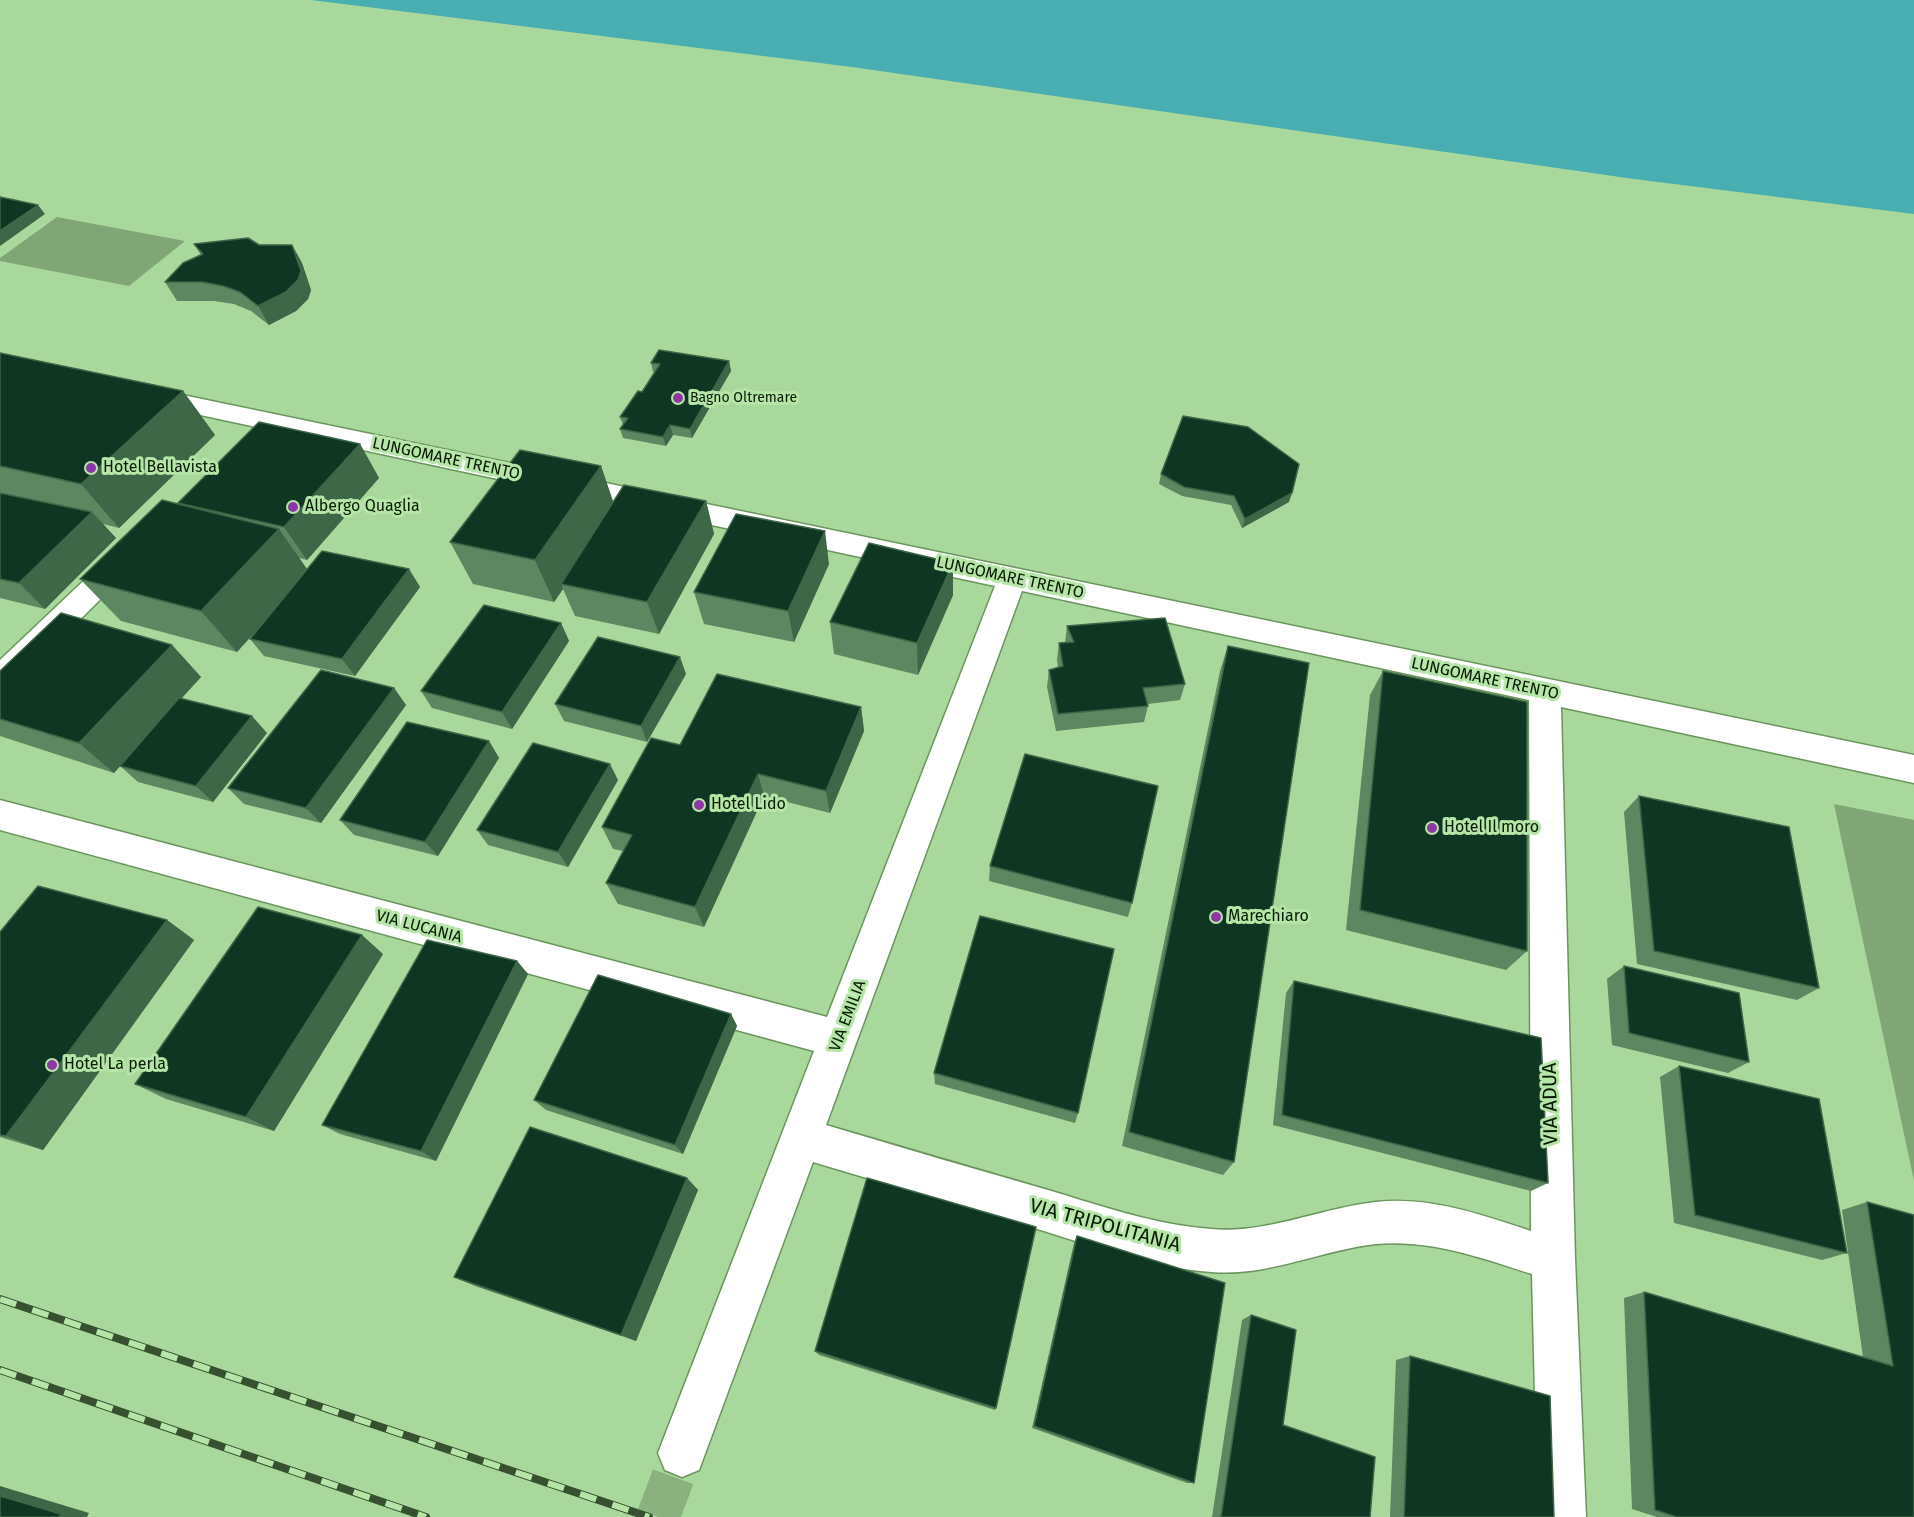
<!DOCTYPE html>
<html>
<head>
<meta charset="utf-8">
<style>
	body { margin:0 }
	canvas { display:block; background:#a9d89c }
</style>
</head>
<body>
<canvas width="1914" height="1517"></canvas>
<script>
const ctx = document.querySelector('canvas').getContext('2d');
ctx.lineJoin = 'round';
function paint(path, color) { ctx.fillStyle = color; ctx.fill(path, 'evenodd'); }
function trace(path, color, width, dash) { ctx.strokeStyle = color; ctx.lineWidth = width; ctx.lineCap = dash ? 'butt' : 'round'; ctx.setLineDash(dash || []); ctx.stroke(path); }
function write(font, color, halo, rows, align = 'center') {
  ctx.font = font + ' "Fira Sans",sans-serif'; ctx.lineWidth = 6; ctx.setLineDash([]); ctx.textBaseline = 'middle'; ctx.strokeStyle = halo; ctx.fillStyle = color; for (const [text, x, y, turn = 0] of rows) {
    ctx.save(); ctx.translate(x, y); ctx.rotate((+turn || 0) * Math.PI / 180); ctx.textAlign = isNaN(turn) ? turn : align; if (halo) ctx.strokeText(text, 0, 0); ctx.fillText(text, 0, 0); ctx.restore();
  }
}
paint(new Path2D(`
	M57,217L185,241L129,286L0,261V258Z
	M1834,804L1914,820V1181Z`), '#80a676');
paint(new Path2D(`
	M311,0H1914V214L1634,179L852,67Z`), '#49aeb2');
trace(new Path2D(`
	M658,1517L682,1453`), '#89b27e', 43, [43, 22]);
const street = new Path2D(`
	M149,388L1914,755V783L1561,707L1575,1259L1586,1517H1538L1532,1274C1482,1258 1430,1239 1376,1244C1321,1250 1268,1277 1211,1272C1154,1268 1098,1248 1044,1231C967,1208 890,1185 813,1162L699,1470L682,1477L665,1470L658,1453L814,1051L0,830V800L827,1017L995,586L140,402L136,396L140,390ZM1022,591L1529,700L1531,1231C1482,1215 1429,1196 1376,1202C1320,1208 1268,1234 1211,1229C1156,1225 1101,1206 1048,1190C974,1169 900,1147 826,1125Z
	M124,549L134,552L138,559L134,566L11,688L0,691V660L114,552Z`);
trace(street, '#6a965d', 3);
paint(street, '#fff');
const rail = new Path2D(`
	M0,1299L649,1517
	M0,1370L426,1517`);
trace(rail, '#375130', 8);
trace(rail, '#b6e5a8', 6, [17]);
paint(new Path2D(`
	M194,244L292,245L302,263L311,290L308,299L296,311L269,325L251,311L234,304L214,301H177L165,282L201,255Z
	M0,353L183,391L215,435L119,528L103,524L116,538L45,609L0,598Z
	M729,361L731,371L692,438L673,435L666,446L623,438L620,429L623,425L620,417L642,392L655,373L653,372L651,363Z
	M360,444L379,478L307,560L299,558L307,569H409L420,587L355,676L264,656L250,639L255,632L237,652L121,621L80,579L179,505L178,503Z
	M601,466L613,502L706,501L714,534L659,634L575,616L563,589L554,602L473,584L450,542Z
	M1161,474L1289,502L1242,528L1231,505L1182,496L1159,484Z
	M829,564L794,642L704,624L694,592Z
	M953,595L918,675L834,654L830,622Z
	M561,623L569,641L512,729L432,708L421,691Z
	M1067,626L1185,684L1180,700L1148,704V706L1144,722L1056,731L1047,687L1049,670L1058,667L1057,660L1059,643H1065Z
	M172,645L201,677L181,698L267,733L213,802L138,782L120,766L114,773L0,736V671Z
	M1228,646L1234,1162L1223,1175L1122,1146L1220,671Z
	M1383,671L1527,951L1506,970L1346,930L1370,695Z
	M686,674L647,742L564,721L555,704Z
	M394,688L406,705L321,823L244,804L228,788Z
	M861,707L864,731L830,813L764,796L704,927L618,904L606,883L623,851L613,849L602,827L680,745Z
	M489,741L499,758L438,856L354,835L340,820Z
	M618,780L568,867L488,845L477,830Z
	M1639,796L1819,988L1797,1000L1637,964L1624,812Z
	M990,866L1132,903L1128,917L989,881Z
	M167,920L194,940L43,1150L0,1137V932Z
	M383,954L274,1131L166,1099L135,1084Z
	M517,961L528,974L436,1161L340,1134L322,1125Z
	M1624,966L1749,1062L1728,1073L1612,1045L1607,979Z
	M1294,981L1548,1183L1531,1191L1273,1125L1286,993Z
	M731,1014L737,1026L683,1154L546,1110L534,1100Z
	M1679,1066L1847,1253L1822,1260L1674,1223L1660,1077Z
	M934,1073L1078,1113L1075,1123L935,1084Z
	M687,1178L698,1190L636,1341L475,1286L454,1277Z
	M1867,1202L1914,1215V1517H1657L1632,1509L1624,1298L1644,1292L1863,1357L1842,1210Z
	M1077,1236L1194,1483H1187L1032,1428L1074,1243Z
	M1251,1315L1283,1425L1370,1517H1212L1242,1320Z
	M815,1351L996,1408L995,1410L819,1355Z
	M1410,1356L1554,1517H1390L1396,1360Z`), '#5c8760');
paint(new Path2D(`
	M38,205L45,214L0,246V231Z
	M292,245L302,263L311,290L308,299L296,311L269,325L258,306Z
	M729,361L731,371L692,438L690,429Z
	M183,391L215,435L119,528L81,484Z
	M670,425L673,435L666,446L663,437Z
	M360,444L379,478L307,560L284,527Z
	M601,466L616,510L561,584L563,589L554,602L535,560Z
	M1292,493L1289,502L1242,528L1245,519Z
	M706,501L714,534L659,634L647,602Z
	M92,512L116,538L45,609L19,583Z
	M279,529L309,572L237,652L201,611Z
	M825,531L829,564L794,642L788,611Z
	M953,563V595L918,675L917,643Z
	M409,569L420,587L355,676L342,659Z
	M561,623L569,641L512,729L502,712Z
	M172,645L201,677L114,773L79,743Z
	M680,657L686,674L647,742L641,726Z
	M394,688L406,705L321,823L306,808Z
	M861,707L864,731L830,813L826,791Z
	M252,716L267,733L213,802L196,786Z
	M489,741L499,758L438,856L425,842Z
	M610,764L618,780L568,867L558,852Z
	M758,774L764,796L704,927L695,907Z
	M167,920L194,940L43,1150L6,1136Z
	M362,935L383,954L274,1131L246,1117Z
	M517,961L528,974L436,1161L421,1151Z
	M731,1014L737,1026L683,1154L675,1145Z
	M687,1178L698,1190L636,1341L621,1335Z
	M0,1486L89,1513L87,1517H59L0,1496Z`), '#3d6747');
const building = new Path2D(`
	M0,197L38,205L0,231Z
	M248,238L259,245H292L301,271L298,280L286,292L258,306L240,292L223,286L202,282H165L183,263L203,254L194,244Z
	M659,350L729,361L690,429L670,425L663,437L620,429L628,418L620,417L638,391L642,392L660,364L651,363Z
	M0,353L183,391L81,484L0,466Z
	M1183,416L1248,427L1299,464L1292,493L1245,519L1234,496L1184,487L1161,474Z
	M259,422L360,444L284,527L178,503Z
	M520,450L601,466L535,560L450,542Z
	M624,485L706,501L647,602L561,584Z
	M0,493L92,512L19,583L0,579Z
	M162,500L279,529L201,611L80,579Z
	M736,514L825,531L788,611L694,592Z
	M869,543L953,563L917,643L830,622Z
	M322,551L409,569L342,659L250,639Z
	M484,605L561,623L502,712L421,691Z
	M61,613L172,645L79,743L0,719V671Z
	M1165,618L1185,684L1143,688L1148,706L1058,714L1049,670L1063,666L1059,643L1074,642L1067,626Z
	M598,637L680,657L641,726L555,704Z
	M1228,646L1309,663L1234,1162L1129,1132Z
	M321,670L394,688L306,808L228,788Z
	M1383,671L1527,702V951L1360,910Z
	M717,674L861,707L826,791L758,774L695,907L606,883L632,835L602,827L651,738L680,745Z
	M179,698L252,716L196,786L120,766Z
	M407,722L489,741L425,842L340,820Z
	M533,743L610,764L558,852L477,830Z
	M1025,754L1158,786L1132,903L990,866Z
	M1639,796L1789,827L1819,988L1654,951Z
	M38,886L167,920L6,1136L0,1135V932Z
	M258,907L362,935L246,1117L135,1084Z
	M980,916L1114,949L1078,1113L934,1073Z
	M427,940L517,961L421,1151L322,1125Z
	M1624,966L1739,993L1749,1062L1629,1033Z
	M598,975L731,1014L675,1145L534,1100Z
	M1294,981L1541,1038L1548,1183L1282,1115Z
	M1679,1066L1819,1099L1847,1253L1695,1215Z
	M530,1127L687,1178L621,1335L454,1277Z
	M867,1178L1036,1227L996,1408L815,1351Z
	M1867,1202L1914,1215V1517H1677L1655,1510L1644,1292L1893,1366Z
	M1077,1236L1225,1283L1194,1483L1034,1426Z
	M1251,1315L1296,1330L1283,1425L1375,1457L1370,1517H1221Z
	M1410,1356L1550,1396L1554,1517H1404Z
	M0,1496L61,1514L59,1517H0Z`);
paint(building, '#0f3623');
trace(building, '#3d6747', 1.5);
for (const [x, y, r, color] of [
	[678,398,6,"#8e37a4"],
	[91,468,6,"#8e37a4"],
	[293,507,6,"#8e37a4"],
	[699,805,6,"#8e37a4"],
	[1432,828,6,"#8e37a4"],
	[1216,917,6,"#8e37a4"],
	[52,1065,6,"#8e37a4"]
]) { const dot = new Path2D(); dot.arc(x, y, r, 0, 2 * Math.PI); ctx.fillStyle = color; ctx.fill(dot); trace(dot, '#b6e5a8', 2); }
write('14px', '#081904', '#b6e5a8', [
	["Bagno Oltremare",690,398]
], 'left');
write('16px', '#081904', '#b6e5a8', [
	["LUNGOMARE TRENTO",446,459,12],
	["LUNGOMARE TRENTO",1010,578,12],
	["LUNGOMARE TRENTO",1485,679,12],
	["VIA LUCANIA",419,927,15],
	["VIA EMILIA",848,1016,-69]
]);
write('16px', '#081904', '#b6e5a8', [
	["Hotel Bellavista",103,468],
	["Albergo Quaglia",305,507],
	["Hotel Lido",711,805],
	["Hotel Il moro",1444,828],
	["Marechiaro",1228,917],
	["Hotel La perla",64,1065]
], 'left');
write('20px', '#081904', '#b6e5a8', [
	["VIA ADUA",1551,1104,-91],
	["VIA TRIPOLITANIA",1105,1226,15]
]);
</script>
</body>
</html>
